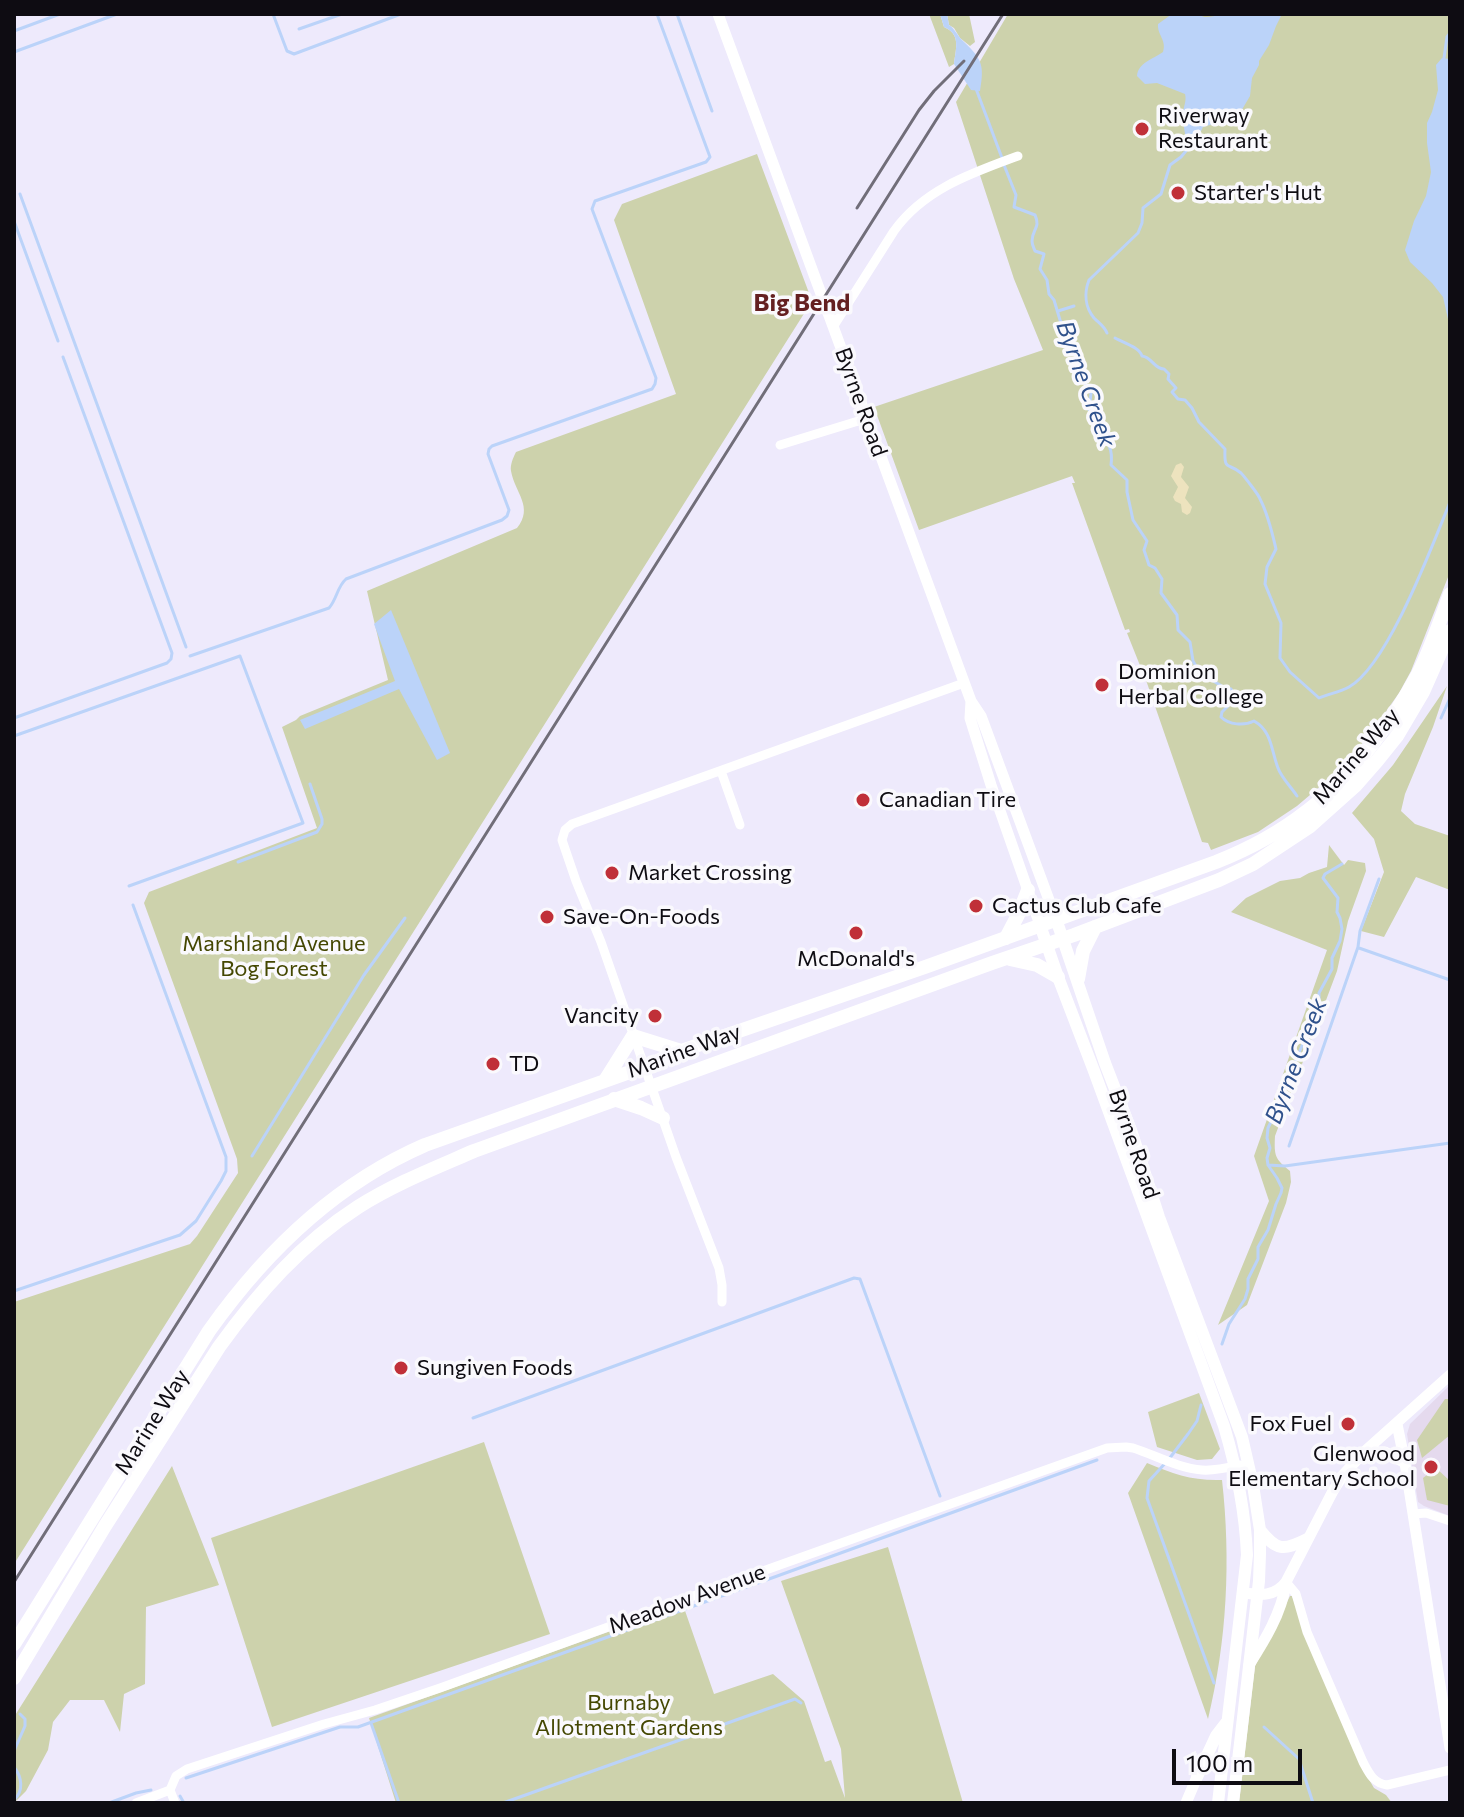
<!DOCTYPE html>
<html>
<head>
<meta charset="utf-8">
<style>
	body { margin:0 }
	#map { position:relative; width:1464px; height:1817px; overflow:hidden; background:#eeeafc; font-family:Commissioner,sans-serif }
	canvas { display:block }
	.frame { position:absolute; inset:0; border:16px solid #0e0c12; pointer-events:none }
	.scale { position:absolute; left:1172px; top:1749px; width:130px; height:36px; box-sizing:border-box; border:4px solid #0e0c12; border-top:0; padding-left:10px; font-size:24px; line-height:28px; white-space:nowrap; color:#0e0c12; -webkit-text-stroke:6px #faf9fd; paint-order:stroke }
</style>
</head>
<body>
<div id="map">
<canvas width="1464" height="1817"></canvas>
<div class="frame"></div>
<div class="scale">100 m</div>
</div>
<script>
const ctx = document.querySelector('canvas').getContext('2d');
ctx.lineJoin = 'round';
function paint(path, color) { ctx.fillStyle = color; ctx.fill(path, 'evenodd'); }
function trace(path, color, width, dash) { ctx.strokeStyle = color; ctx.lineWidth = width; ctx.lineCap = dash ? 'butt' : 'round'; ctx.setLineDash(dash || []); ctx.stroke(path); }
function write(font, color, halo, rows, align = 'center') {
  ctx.font = font + ' Commissioner,sans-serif'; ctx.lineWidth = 7; ctx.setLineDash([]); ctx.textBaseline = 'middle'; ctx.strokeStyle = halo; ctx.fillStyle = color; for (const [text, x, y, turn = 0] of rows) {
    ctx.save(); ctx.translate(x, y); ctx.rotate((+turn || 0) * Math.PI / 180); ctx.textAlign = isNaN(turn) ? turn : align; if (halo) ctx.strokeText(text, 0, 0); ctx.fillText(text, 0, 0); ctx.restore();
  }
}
paint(new Path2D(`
	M1450,1385V1516L1424,1506L1418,1502L1407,1434L1410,1424Z`), '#e5daee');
paint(new Path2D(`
	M929,14H940L944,27C961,34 956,48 954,64L949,67Z
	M947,14H969L975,42L970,46L960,38L954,28L949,25Z
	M1008,14H1450V572L1411,671L1399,693L1368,737L1330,778L1297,806L1258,832L1211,850L1208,843L1202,842L1147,683L1127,633L1130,632L1129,629L1125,630L1072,483H1075L1072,476L919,530L874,407L1043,350L1014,279L956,102Z
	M757,154L812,301L14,1564V1302L190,1244L197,1236L238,1173L237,1159L144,903L149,892L317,828L282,727L296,720L300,716L388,680L367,591L517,528C534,507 515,493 511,471C510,465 513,458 516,452L676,394L614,220L622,204Z
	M1447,686L1433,727L1405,794L1401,811L1415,824L1450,836V890L1416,877L1384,937L1361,931L1384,872L1374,839L1352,813L1393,765Z
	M1329,845L1344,865L1348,860L1365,863L1366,871L1348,921L1337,971L1275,1136C1274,1156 1275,1159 1290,1171L1291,1182L1286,1203L1247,1305L1218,1325L1269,1201L1254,1156L1327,950L1231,912L1246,898L1280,881L1300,878L1309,873L1327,867Z
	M1199,1393L1220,1449L1212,1459L1197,1460L1157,1447L1148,1412Z
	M1445,1399H1450V1435L1422,1458L1417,1440Z
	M484,1442L550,1634L272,1727L211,1538Z
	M1147,1463C1174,1474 1192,1481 1222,1480C1231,1560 1227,1641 1208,1719L1128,1493Z
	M172,1466L219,1585L146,1607L145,1684L124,1694L120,1732L104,1700H70L53,1722L48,1750L26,1791L14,1803V1717Z
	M1436,1468L1450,1481V1506L1427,1500L1423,1478Z
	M888,1547L963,1803H396L369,1718L683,1605L714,1694L773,1674L804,1701L825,1762L831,1760L845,1798L841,1749L781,1581Z
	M1290,1596H1292L1360,1764L1374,1788L1386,1795L1392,1803H1239L1255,1666Z`), '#cdd2ac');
paint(new Path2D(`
	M1181,463L1184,467L1181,477L1189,487L1185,498L1192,507L1190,513L1187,515L1182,512L1181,504L1175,501L1173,497L1178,487L1171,476L1176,465Z`), '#ede3be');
paint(new Path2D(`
	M940,14H947L949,25C955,29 957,35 962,40C981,58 985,63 980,91L971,90L954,64C956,48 961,34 944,27Z
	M1172,14H1198C1204,19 1213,17 1219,14H1282L1276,26L1269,45L1259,61V65L1252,78L1250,96L1240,113L1230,119L1203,127L1193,148L1187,144C1185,134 1183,124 1183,115C1183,106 1187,102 1185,94L1157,83L1145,84L1137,76C1138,63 1153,59 1163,52C1167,40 1157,35 1158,24Z
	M1442,58L1450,59V328L1443,297L1432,283L1410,262L1405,250L1414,221L1426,196L1431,172L1427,143V123L1432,112L1438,90L1436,65Z
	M391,610L450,753L437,760L399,689L305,729L300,720L395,681L374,624Z`), '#bbd3f9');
trace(new Path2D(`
	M273,14L287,51L294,54L401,14
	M677,14L712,111
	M299,29L342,14
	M14,31L60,14
	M14,52L117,14
	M1444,58L1447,37L1450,33
	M975,86L1002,158
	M1004,165L1016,195L1014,207L1035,215C1041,228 1032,229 1032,241C1032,245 1034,248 1035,251L1044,254L1040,269L1047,280L1049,294L1054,300L1060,320L1075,344L1077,371L1091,393L1089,410L1093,412L1099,411L1101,416L1098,430C1109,442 1113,450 1111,465L1127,480V492L1133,520L1147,541L1144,550L1149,565L1155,568L1162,579L1161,593L1177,615L1178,630L1190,642L1193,661L1200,673L1225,688L1231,689L1234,694L1229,705L1222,712L1221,717C1229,725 1244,726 1254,721C1272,731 1271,750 1278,768C1281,777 1291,787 1297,796
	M20,194L186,647
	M14,221L58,341
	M1058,311L1074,306
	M1107,333C1104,326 1100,324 1094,318C1085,307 1084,293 1089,280L1138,233L1142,223L1143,208L1161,194L1170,165L1181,157L1190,146
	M1115,338C1124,343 1139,347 1142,356C1152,357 1154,369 1164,369L1169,374L1168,379L1176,388L1172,392L1178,399L1185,400L1192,408L1199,422L1225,449C1224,472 1228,462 1241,473C1243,475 1259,495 1260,499C1268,514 1272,532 1276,549L1267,567L1265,584L1281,623L1280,658L1290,672L1319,698C1328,694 1340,692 1349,687C1388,665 1432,546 1450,502
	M190,656L329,608C337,599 337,587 346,579L502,520L507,516L509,510L488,454L489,449L492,446L652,389L655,384L656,378L592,209L595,201L706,162L710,157L657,14
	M14,718L167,663L171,659L172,653L63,357
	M1441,718L1450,698
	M14,736L240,656L303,823L129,886
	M238,862L317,832L322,824V819L310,784
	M1359,948L1450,980
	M1289,1146L1358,947L1360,931L1379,879
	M252,1156L364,975L405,918
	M1268,1165L1285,1166L1450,1143
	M14,1291L180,1235L196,1221L221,1181L226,1171V1157L133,905
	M1222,1344L1229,1324L1245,1299L1248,1289V1279L1258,1259V1247L1268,1230L1276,1204L1281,1193L1282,1188L1277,1178L1268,1165L1267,1158L1270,1148L1267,1138L1268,1128L1279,1105L1282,1094L1306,1036L1310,1020L1319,1007V993L1332,969V958L1340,941L1342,929L1340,918L1337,912L1338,898L1323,878L1325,874L1342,864
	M1201,1405L1197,1421L1188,1434L1169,1459L1149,1481L1147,1498L1214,1683
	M473,1418L854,1278L860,1279L940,1496
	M758,1583L1097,1460
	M371,1723L399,1803
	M1264,1727L1299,1759L1313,1803
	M14,1751L25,1726V1719L20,1714
	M14,1767C22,1777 24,1791 14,1800
	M186,1778L340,1727H358L752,1585
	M180,1796L184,1803
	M109,1803L136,1793L151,1790
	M503,1803L795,1699L801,1703`), '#bbd3f9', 3);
trace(new Path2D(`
	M833,327L894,231C924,189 972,173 1018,156
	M780,445L868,418
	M721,771L740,825
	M722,1302V1285L719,1268L676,1157L601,942L576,881L562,840L565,830L572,824L964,683
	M1413,1514L1426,1513L1450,1521
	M1286,1582L1296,1594L1307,1632L1363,1762C1369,1773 1373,1783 1387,1785L1450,1770
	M170,1790L176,1776L187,1769L324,1724L375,1710L440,1688L721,1586L1107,1448L1126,1447L1133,1448C1155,1455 1178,1468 1202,1470C1215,1471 1227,1468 1240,1465
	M170,1790L175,1803
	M136,1803L170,1790`), '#fff', 9);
trace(new Path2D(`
	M718,14L971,701L981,716L1056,919
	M971,701L970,718L991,785L1040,925
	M1397,1424L1405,1463L1450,1748
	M1365,1452H1385L1405,1463
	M1243,1593C1260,1595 1275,1597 1286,1582L1334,1489L1344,1474L1364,1452L1450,1375
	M1249,1665C1265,1640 1281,1614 1286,1584
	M1186,1803L1197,1777`), '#fff', 11);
trace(new Path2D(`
	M1056,919L1105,1063L1132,1133L1159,1217L1242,1437L1253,1485L1260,1530V1554L1259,1581L1233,1803
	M1040,925L1058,977L1094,1071L1224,1426C1237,1470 1245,1509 1247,1555L1218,1803
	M1260,1530C1277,1551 1283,1551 1307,1539
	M1197,1777L1216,1736L1226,1723`), '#fff', 12);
trace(new Path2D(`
	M1006,938L1018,915L1028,890
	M1010,959L1037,965L1058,977
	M1078,979L1083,951L1095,927
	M606,1079L633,1036L681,1051
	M614,1099L641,1108L663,1118
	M14,1644L209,1331C265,1252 335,1184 425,1145L644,1067L681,1051L925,967L1216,862C1249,849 1279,833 1307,811C1350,779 1393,721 1418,674C1431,648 1440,621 1450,594
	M14,1678L105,1526L219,1347C258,1293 302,1243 358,1207C394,1184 435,1168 474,1151L992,963L1074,935L1219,880L1253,864L1309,827L1356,785L1377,761L1397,736L1423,692L1450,631`), '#fff', 14);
trace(new Path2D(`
	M857,208L919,110L934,91L964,61
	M14,1582L1003,14`), '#716e79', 3);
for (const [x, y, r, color] of [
	[1142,129,8,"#c03038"],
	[1178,193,8,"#c03038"],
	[1102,685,8,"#c03038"],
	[863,800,8,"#c03038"],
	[612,873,8,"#c03038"],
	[976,906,8,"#c03038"],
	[547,917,8,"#c03038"],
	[856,933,8,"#c03038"],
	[655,1016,8,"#c03038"],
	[493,1064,8,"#c03038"],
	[401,1368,8,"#c03038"],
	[1348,1424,8,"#c03038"],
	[1431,1467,8,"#c03038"]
]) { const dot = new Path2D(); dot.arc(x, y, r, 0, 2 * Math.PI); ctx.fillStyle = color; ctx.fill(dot); trace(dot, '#faf9fd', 3); }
write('22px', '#0e0c12', '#faf9fd', [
	["Riverway",1158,116],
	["Restaurant",1158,141],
	["Starter's Hut",1194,193],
	["Dominion",1118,672],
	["Herbal College",1118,697],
	["Canadian Tire",879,800],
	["Market Crossing",628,873],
	["Cactus Club Cafe",992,906],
	["Save-On-Foods",563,917],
	["McDonald's",856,959,"center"],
	["Vancity",639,1016,"right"],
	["TD",509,1064],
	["Sungiven Foods",417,1368],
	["Fox Fuel",1332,1424,"right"],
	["Glenwood",1415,1454,"right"],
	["Elementary School",1415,1479,"right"]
], 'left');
write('22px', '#0e0c12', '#faf9fd', [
	["Byrne Road",861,402,70],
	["Marine Way",1356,756,-49],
	["Marine Way",684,1051,-20],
	["Byrne Road",1134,1144,71],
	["Marine Way",152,1422,-58],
	["Meadow Avenue",687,1599,-20]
]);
write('22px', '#444702', '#faf9fd', [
	["Marshland Avenue",274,944],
	["Bog Forest",274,969],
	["Burnaby",629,1703],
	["Allotment Gardens",629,1728]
]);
write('bold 24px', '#641f20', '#faf9fd', [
	["Big Bend",802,303]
]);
write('italic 24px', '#2f518c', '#faf9fd', [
	["Byrne Creek",1086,384,70],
	["Byrne Creek",1296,1061,-69]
]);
</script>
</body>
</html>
